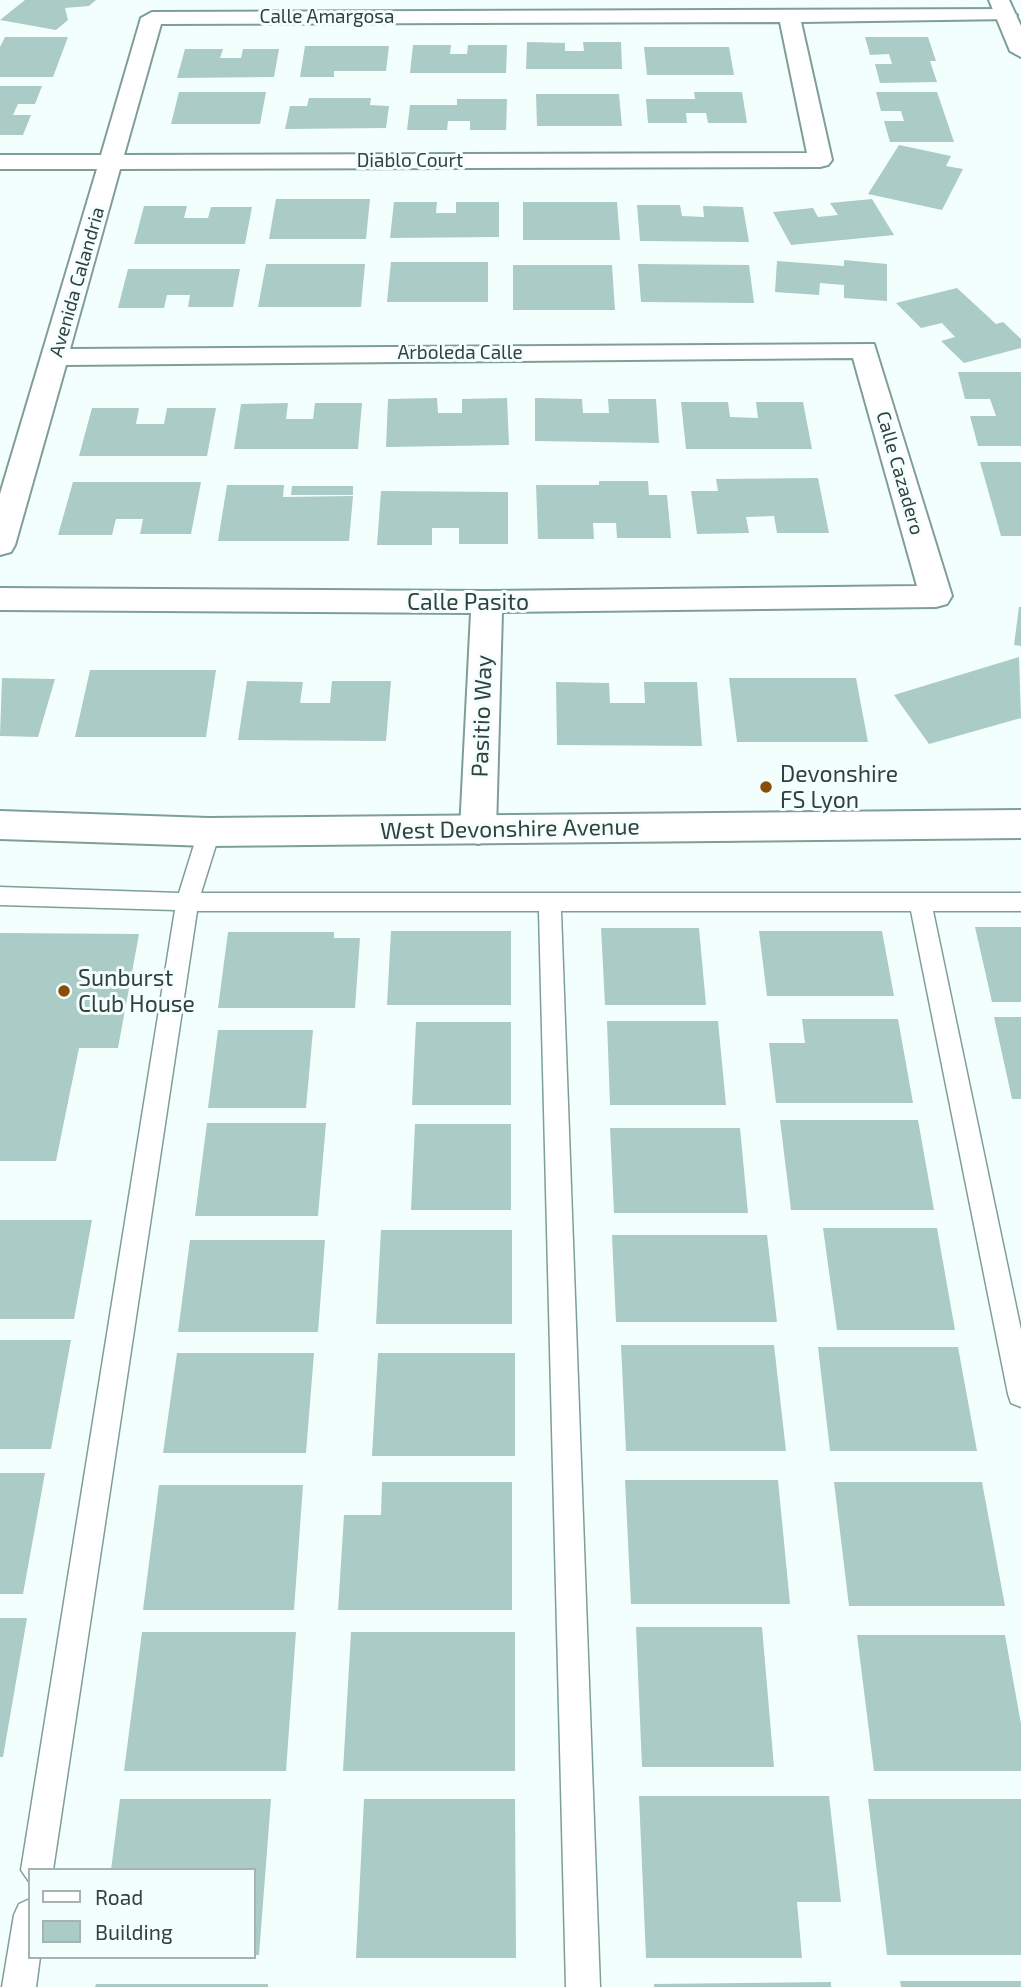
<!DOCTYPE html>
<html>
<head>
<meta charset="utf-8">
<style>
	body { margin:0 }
	#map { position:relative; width:1021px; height:1987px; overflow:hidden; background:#f2fffd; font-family:"Exo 2",sans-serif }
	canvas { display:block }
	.legend { position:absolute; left:28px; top:1868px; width:228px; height:91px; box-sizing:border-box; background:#f2fffd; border:2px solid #a6b3b1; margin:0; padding:9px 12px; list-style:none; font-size:21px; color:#33403e }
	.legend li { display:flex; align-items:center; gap:14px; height:35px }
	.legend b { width:35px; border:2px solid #a6b3b1 }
</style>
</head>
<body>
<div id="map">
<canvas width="1021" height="1987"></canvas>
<ul class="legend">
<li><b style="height:9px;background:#fff"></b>Road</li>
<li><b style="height:19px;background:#abcbc6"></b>Building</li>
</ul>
</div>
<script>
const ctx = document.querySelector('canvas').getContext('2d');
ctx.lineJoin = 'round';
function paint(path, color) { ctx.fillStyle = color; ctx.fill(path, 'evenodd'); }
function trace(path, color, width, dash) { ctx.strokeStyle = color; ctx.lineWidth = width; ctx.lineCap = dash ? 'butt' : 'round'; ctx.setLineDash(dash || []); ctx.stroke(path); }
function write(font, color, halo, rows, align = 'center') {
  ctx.font = font + ' "Exo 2",sans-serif'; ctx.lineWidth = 6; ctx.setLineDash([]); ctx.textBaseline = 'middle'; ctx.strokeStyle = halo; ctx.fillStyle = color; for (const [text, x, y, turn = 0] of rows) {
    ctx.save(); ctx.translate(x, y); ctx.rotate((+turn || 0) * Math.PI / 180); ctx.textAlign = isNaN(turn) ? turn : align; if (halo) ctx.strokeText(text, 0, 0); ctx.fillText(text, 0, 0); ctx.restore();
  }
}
paint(new Path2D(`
	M25,0H96L89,6L65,8L68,20L56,30L0,20Z
	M5,37H68L53,77H0V47Z
	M865,37H928L936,61H930L937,82L880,83L875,64H892L889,54L870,55Z
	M527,42L565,43V51H584L583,42H621L622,69H526Z
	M413,45H451L450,54H467L468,45H507L506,73H410Z
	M305,46H389L386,71H334V77H300Z
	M644,47H729L734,75H647Z
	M185,49H223L220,58H241L243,49H279L274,77L177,78Z
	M0,86H42L35,104H18L13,115H31L23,135H0Z
	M179,92H266L260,124H171Z
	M694,92H742L747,123H708L706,113H686L687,123H648L646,99H695Z
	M876,92H937L954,142H890L884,121H904L901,111H881Z
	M536,94H619L622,126H537Z
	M309,98H371L370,105L389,106L386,128L285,129L290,106H307Z
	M457,99H507L506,130H470V121H448L447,130H407L410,105H457Z
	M899,145L951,156L946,166L963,169L942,210L868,194Z
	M276,199H370L366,239H269Z
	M872,199L894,235L791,245L773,212L813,208L818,217L838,215L830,203Z
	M394,202H437L436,213H456V202H499V237L390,238Z
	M523,202H617L620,240H523Z
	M637,205H680L682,216L704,217L703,206L743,207L749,242L640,241Z
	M144,206H187L184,218H208L211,207H252L245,244H134Z
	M844,260L887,264V301L844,298V285L820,283L819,295L775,292L777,261L844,266Z
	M391,262H488V302H387Z
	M266,264H365L361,307H258Z
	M638,264L749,265L754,303L641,302Z
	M513,265H612L615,310H513Z
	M128,269H240L233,307H188L190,295H167L164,308H118Z
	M957,288L996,324L1003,322L1021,339V348L964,363L941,341L955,337L942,323L921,328L896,303Z
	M958,372H1021V446H978L970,416H996L990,399H965Z
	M437,398L438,413H462V399L507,398L509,445L386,447L388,399Z
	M535,398L582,399L583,413H609L608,399H656L659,443L535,441Z
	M681,402H728L730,417L758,418L756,402H803L812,449H686Z
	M288,403L286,419H313L315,403H362L358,449H234L241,404Z
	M92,408H139L136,424H164L167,408H216L207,456H79Z
	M980,462H1021V536H1001Z
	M818,478L829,533H777L774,516L746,517L749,533L697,534L691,491H718L716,479Z
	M599,481H648L649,495H667L671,538H617L616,523H593L594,539H538L536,485H599Z
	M73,482H201L191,534H140L143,519H116L112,535H58Z
	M227,485H284L283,497L353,496L349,541H218Z
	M292,486H353V495H291Z
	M381,491L508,492V544H459V528H432V545H377Z
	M1019,607H1021V646L1014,645Z
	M1019,657L1021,718L929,744L894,695Z
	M90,670H216L206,737H75Z
	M2,678L55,679L38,737L0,736Z
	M729,678H856L868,742H737Z
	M247,681L303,682L300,703H330L332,681H391L386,741L238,740Z
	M556,682L609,683L610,703H645L644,682H697L702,746L557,745Z
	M975,927H1021V1002H992Z
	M601,928H699L706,1005H605Z
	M391,931H511V1005H387Z
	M759,931H882L894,996H767Z
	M228,932H334V938H360L355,1008H218Z
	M0,933L139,934L118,1048H79L56,1161H0Z
	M994,1017H1021V1099H1012Z
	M802,1019H898L913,1103H776L769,1043H805Z
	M607,1021H718L726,1105H610Z
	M416,1022H511V1105H412Z
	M218,1030H313L306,1108H208Z
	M780,1120H918L934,1210H791Z
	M207,1123H326L318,1216H195Z
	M415,1124H511V1210H411Z
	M610,1128H740L748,1213H614Z
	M0,1220H92L74,1319H0Z
	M823,1228H937L955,1330H837Z
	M381,1230H512V1324H376Z
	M612,1235H767L777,1322H616Z
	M190,1240H325L318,1332H178Z
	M0,1340H71L51,1449H0Z
	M621,1345H774L786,1451H626Z
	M818,1347H958L977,1451H830Z
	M177,1353H314L306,1453H163Z
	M378,1353H515V1456H372Z
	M0,1473H45L23,1594H0Z
	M625,1480H778L790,1604H631Z
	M382,1482H512V1610H338L344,1515H381Z
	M834,1482H982L1005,1606H849Z
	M159,1485H303L294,1610H143Z
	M0,1618H27L3,1757H0Z
	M636,1627H762L774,1767H642Z
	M142,1632H296L286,1771H124Z
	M351,1632H515V1771H343Z
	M857,1635H1005L1021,1724V1771H874Z
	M639,1796H829L841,1902H797L802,1958H646Z
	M120,1799H271L259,1955H254V1870H111Z
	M364,1799H515L516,1958H356Z
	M868,1799H1021V1955H887Z
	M900,1981H1021V1987H901Z
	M831,1982V1987H654V1984Z
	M96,1984H268V1987H95Z`), '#abcbc6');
const lane = new Path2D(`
	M209,824L216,826L220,832L201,893H1021V911H933L1021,1330V1407L1011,1403L1008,1394L911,911H561L600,1987H566L539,911H197L53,1870H30V1883L21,1870L175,910L0,905V887L179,893L198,832L202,826Z
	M30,1899V1957H40L36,1987H2L14,1915L19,1904Z`);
const street = new Path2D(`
	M1006,9L1017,15L1013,19L801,22L832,160L828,165L820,167L120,169L70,349L874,344L952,596L947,604L936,607L502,612L496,830L491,840L478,844L465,840L460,830L471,613L0,610V588L487,591L917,586L853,358L66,365L15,545L11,552L0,555V494L97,169H0V155H101L141,18L152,12ZM780,22L807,153L124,155L161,24Z`);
const secondary = new Path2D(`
	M989,0H1009L1021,26V57L1010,51Z
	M1021,810V838L209,846L0,839V811L209,818Z`);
trace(lane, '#7f9e99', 3);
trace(street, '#7f9e99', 4);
trace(secondary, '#7f9e99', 4);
paint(lane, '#fff');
paint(street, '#fff');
paint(secondary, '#fff');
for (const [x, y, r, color] of [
	[766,787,7,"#894f08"],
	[64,991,7,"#894f08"]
]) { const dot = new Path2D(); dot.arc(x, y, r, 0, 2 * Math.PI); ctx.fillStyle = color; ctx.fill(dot); trace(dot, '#f2fffd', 2.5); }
write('19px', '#33403e', '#f2fffd', [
	["Calle Amargosa",327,17],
	["Diablo Court",410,161],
	["Avenida Calandria",77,282,-74],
	["Arboleda Calle",460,353],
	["Calle Cazadero",900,473,74]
]);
write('23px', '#33403e', '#f2fffd', [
	["Calle Pasito",468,602],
	["Pasitio Way",482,716,-88],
	["West Devonshire Avenue",510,829,-1]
]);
write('23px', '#33403e', '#f2fffd', [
	["Devonshire",780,774],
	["FS Lyon",780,800],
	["Sunburst",78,978],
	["Club House",78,1004]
], 'left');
</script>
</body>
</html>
